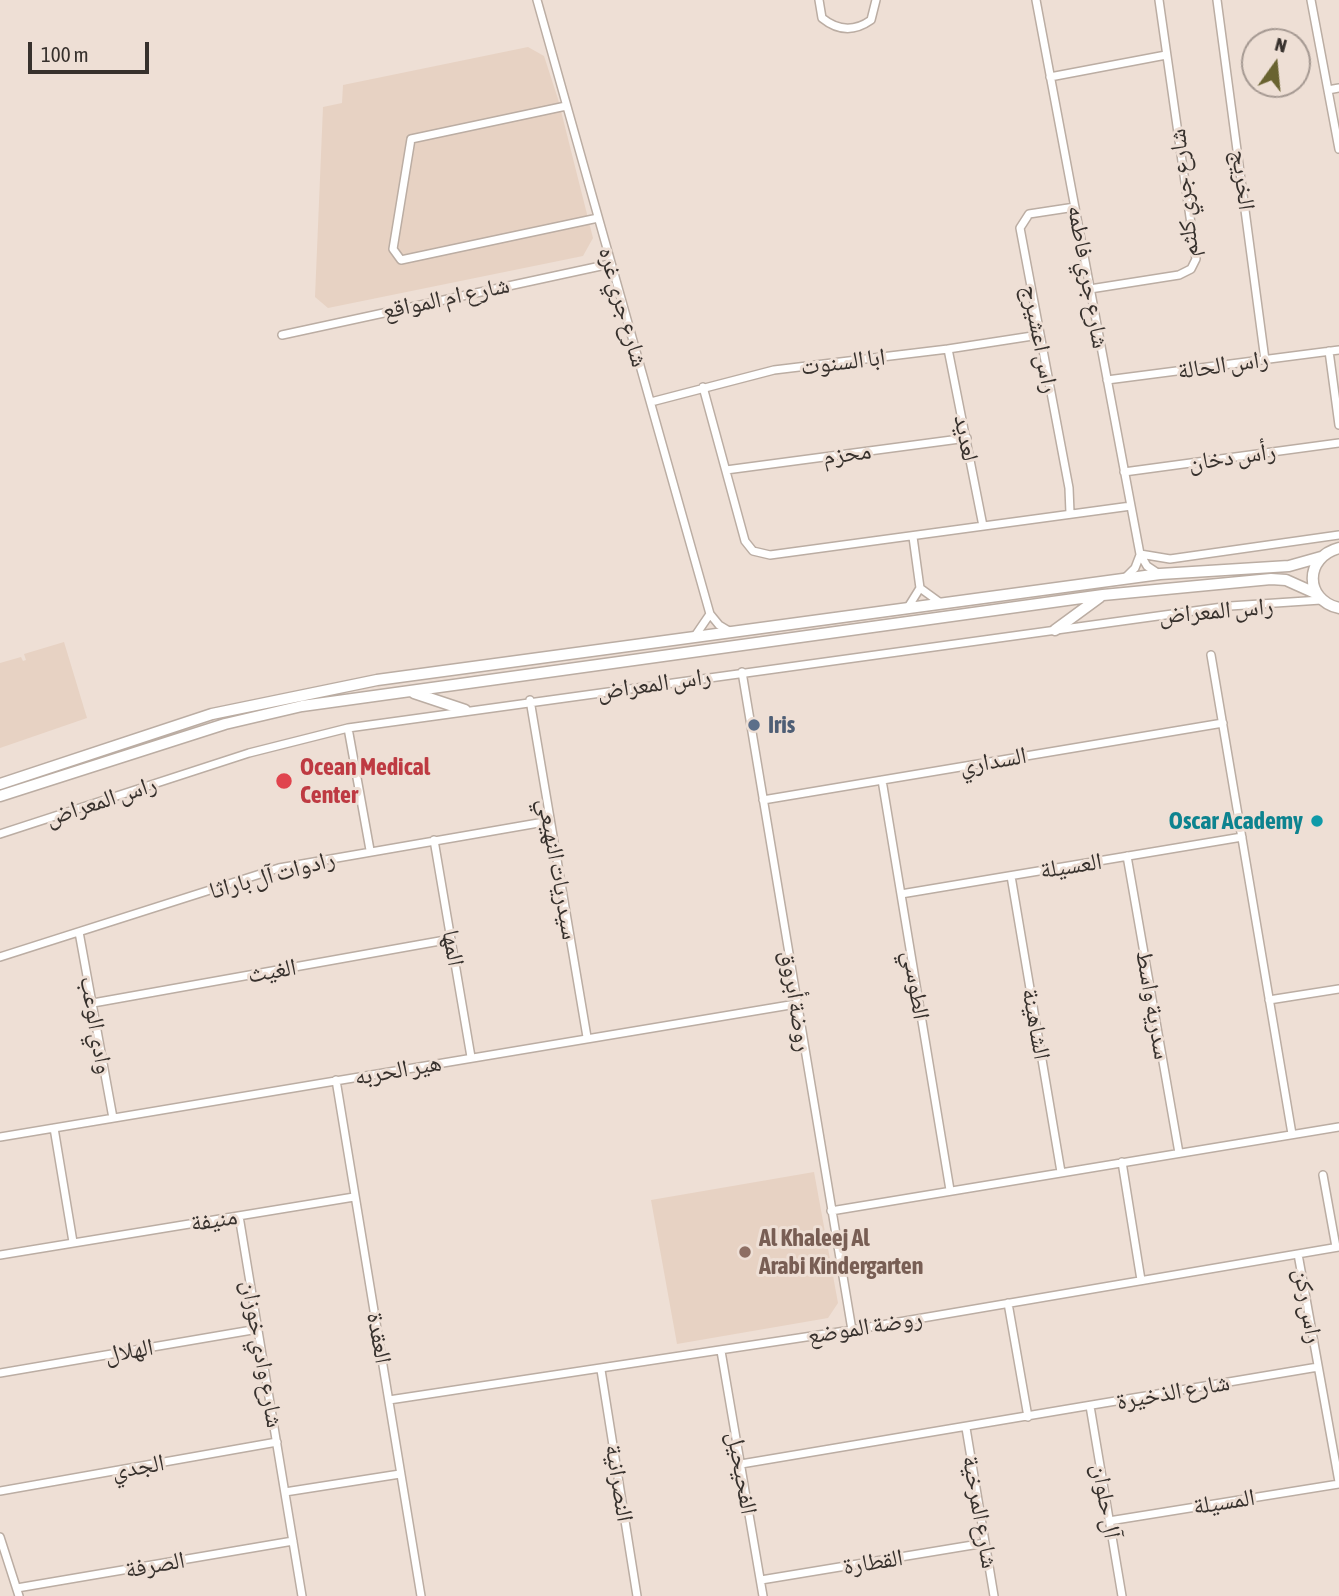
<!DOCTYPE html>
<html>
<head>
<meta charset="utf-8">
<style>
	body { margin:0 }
	#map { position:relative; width:1339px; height:1596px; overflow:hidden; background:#eedfd5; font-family:"Asap Condensed",sans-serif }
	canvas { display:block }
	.north { position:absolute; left:1241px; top:28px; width:70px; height:70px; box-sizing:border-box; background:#eedfd5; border:2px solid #a59992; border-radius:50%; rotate:15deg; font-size:19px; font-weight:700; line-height:28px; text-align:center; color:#37312d }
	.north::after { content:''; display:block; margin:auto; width:24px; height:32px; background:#696330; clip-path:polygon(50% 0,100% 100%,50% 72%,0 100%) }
	.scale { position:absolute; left:28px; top:42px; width:121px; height:32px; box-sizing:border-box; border:4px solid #37312d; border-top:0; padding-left:9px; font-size:21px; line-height:24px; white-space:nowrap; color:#37312d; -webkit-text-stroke:5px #eedfd5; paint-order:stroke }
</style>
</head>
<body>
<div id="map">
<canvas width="1339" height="1596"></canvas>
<div class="north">N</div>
<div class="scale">100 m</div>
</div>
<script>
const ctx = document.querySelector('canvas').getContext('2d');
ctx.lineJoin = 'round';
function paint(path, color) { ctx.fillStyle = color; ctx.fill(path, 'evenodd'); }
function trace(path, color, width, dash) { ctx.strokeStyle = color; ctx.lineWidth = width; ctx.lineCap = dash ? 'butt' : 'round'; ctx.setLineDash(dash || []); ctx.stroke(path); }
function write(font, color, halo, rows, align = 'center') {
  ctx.font = font + ' "Asap Condensed","Noto Naskh Arabic",sans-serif'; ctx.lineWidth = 6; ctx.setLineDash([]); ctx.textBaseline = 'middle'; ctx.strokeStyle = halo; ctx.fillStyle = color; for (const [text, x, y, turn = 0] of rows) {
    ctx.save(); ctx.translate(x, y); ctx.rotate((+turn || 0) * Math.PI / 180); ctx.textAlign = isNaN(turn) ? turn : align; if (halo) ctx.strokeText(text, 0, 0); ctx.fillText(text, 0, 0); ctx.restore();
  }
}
paint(new Path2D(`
	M528,47L544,56L558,99L593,238L583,256L328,308L315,297L323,107L342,103L343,85Z
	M64,642L87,718L0,748V663L21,657L23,661L26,660L24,654Z
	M814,1172L838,1303L828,1318L677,1344L651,1200Z`), '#e7d2c3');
const street = new Path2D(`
	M537,0L710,614L719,625L729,631
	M819,0L822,18C838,31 854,32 871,20L876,0
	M1036,0L1140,554L1147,566L1159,574
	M1217,0L1265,360
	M1311,0L1339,149
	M1050,77L1166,55
	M1328,90L1339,88
	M566,106L411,139L393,249L401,260L598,218
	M1090,289L1179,275L1191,269L1196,259L1159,0
	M282,335L610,264
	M948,349L983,526
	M1329,351L1339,425
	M1107,380L1339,350
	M703,387L745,541L753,551L770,555L1131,506
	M651,402L774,370L948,349L1039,335
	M726,470L967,438
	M1124,472L1339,443
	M1070,513L1069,488L1020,228L1029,214L1075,207
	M1140,554L1170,559L1339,535
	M1124,579L1135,568L1140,555
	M920,588L942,604
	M907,609L920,588L913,537
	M695,636L710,614
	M1211,655L1292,1134
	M742,672L852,1330
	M530,700L587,1037
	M348,728L370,850
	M882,780L950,1190
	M763,800L1223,723
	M0,834L249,753L348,728L1230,606L1321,600
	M434,840L471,1057
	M1127,856L1179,1153
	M1011,876L1061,1172
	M901,894L1242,837
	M79,932L113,1118
	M0,957L279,868L550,821
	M1269,1000L1339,989
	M93,1003L451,939
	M336,1080L421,1596
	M54,1128L73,1242
	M0,1137L796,1004
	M1122,1162L1141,1280
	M1323,1175L1336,1247
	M831,1211L1339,1127
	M239,1216L302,1596
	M1298,1254L1339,1482
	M0,1255L354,1197
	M1008,1303L1028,1417
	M721,1351L763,1596
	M601,1370L637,1596
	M0,1373L258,1329
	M389,1400L852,1330L1339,1247
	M1090,1406L1122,1596
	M966,1428L994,1596
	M741,1464L1318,1367
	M0,1491L277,1442
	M285,1492L400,1474
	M1109,1521L1339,1484
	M0,1537L19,1596
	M761,1580L985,1543
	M17,1588L293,1541`);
const secondary = new Path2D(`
	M1339,548C1304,557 1304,600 1339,608
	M1055,630L1100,597
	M414,693L465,710
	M0,784L212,714L377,680L1160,574L1289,566L1321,557
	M0,796L225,724L302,706L1103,595L1271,579L1286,580L1315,593`);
trace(street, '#bbada3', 10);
trace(secondary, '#bbada3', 13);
trace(street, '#fff', 7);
trace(secondary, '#fff', 10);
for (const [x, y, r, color] of [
	[754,725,7,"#5c6f8a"],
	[284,781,9,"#e0444e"],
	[1317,821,7,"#0f9aa8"],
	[745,1252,7,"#8d6e63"]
]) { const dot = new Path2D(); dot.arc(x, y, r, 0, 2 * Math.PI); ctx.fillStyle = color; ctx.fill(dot); trace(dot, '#eedfd5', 2.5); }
write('24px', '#37312d', '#eedfd5', [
	["الخريج",1243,180,83],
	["شارع جري كلثم",1184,193,-96],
	["شارع جري فاطمه",1088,277,80],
	["شارع ام المواقع",446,298,-12],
	["شارع جري غره",623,307,74],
	["راس اعشيرج",1040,339,79],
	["ابا السنوت",843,362,-7],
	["راس الحالة",1223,365,-8],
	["لعديد",966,438,79],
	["محزم",847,454,-8],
	["رأس دخان",1232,457,-8],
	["راس المعراض",1216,611,-5],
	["راس المعراض",654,684,-8],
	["السداري",993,761,-10],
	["راس المعراض",101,801,-18],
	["العسيلة",1071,866,-9],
	["سيدريات النهيعي",558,869,80],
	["رادوات آل باراثا",272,875,-15],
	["المها",453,948,80],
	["الغيث",272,971,-10],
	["الطوسي",916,985,81],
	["روضة أبروق",796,1001,81],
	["سدرية واسط",1153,1005,80],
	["الشاهينة",1036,1024,80],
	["وادي الوعب",96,1025,80],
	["هير الحربه",398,1070,-10],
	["منيفة",214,1220,-9],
	["راس ركن",1308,1306,80],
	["روضة الموضع",865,1327,-9],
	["العقدة",379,1338,80],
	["الهلال",129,1351,-10],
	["شارع وادي خوزان",262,1354,80],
	["شارع الذخيرة",1173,1392,-10],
	["الجدي",138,1467,-10],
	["الفحيحيل",742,1473,80],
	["النصرانية",619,1483,81],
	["آل حلوان",1106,1501,80],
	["المسيلة",1224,1502,-9],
	["شارع المرخية",980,1512,80],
	["القطارة",873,1562,-9],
	["الصرفة",155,1565,-10]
]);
write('bold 24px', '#4e5e75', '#eedfd5', [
	["Iris",768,725]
], 'left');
write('bold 24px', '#be3a42', '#eedfd5', [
	["Ocean Medical",300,767],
	["Center",300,795]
], 'left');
write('bold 24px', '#0d838f', '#eedfd5', [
	["Oscar Academy",1303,821]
], 'right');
write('bold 24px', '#785e54', '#eedfd5', [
	["Al Khaleej Al",759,1238],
	["Arabi Kindergarten",759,1266]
], 'left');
</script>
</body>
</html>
